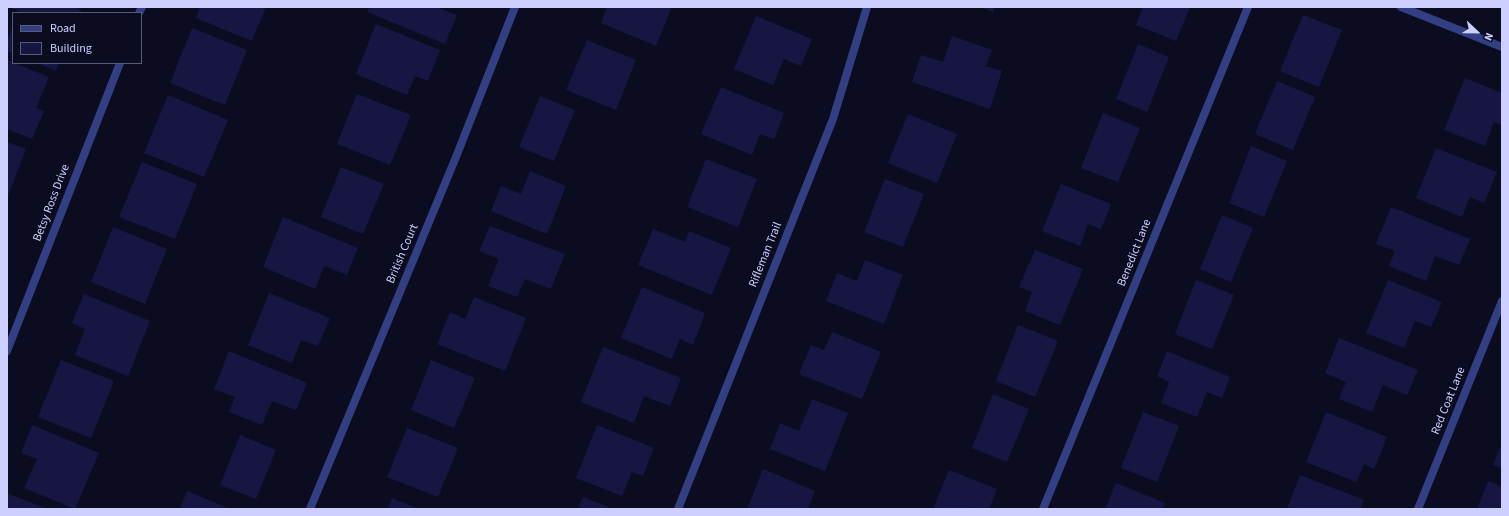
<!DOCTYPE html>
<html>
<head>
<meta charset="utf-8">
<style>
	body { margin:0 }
	#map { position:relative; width:1509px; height:516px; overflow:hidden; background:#0c0c21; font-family:"Source Sans 3",sans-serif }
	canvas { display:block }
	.frame { position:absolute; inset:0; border:8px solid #cccfff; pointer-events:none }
	.legend { position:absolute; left:12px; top:12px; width:130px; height:52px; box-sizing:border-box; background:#0c0c21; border:1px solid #595a7a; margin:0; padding:5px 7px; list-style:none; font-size:12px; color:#cccfff }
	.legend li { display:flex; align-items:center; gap:8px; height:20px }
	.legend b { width:20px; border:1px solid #595a7a }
	.north { position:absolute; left:1457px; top:12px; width:40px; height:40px; -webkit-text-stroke:3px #0c0c21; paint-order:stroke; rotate:112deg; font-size:11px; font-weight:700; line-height:16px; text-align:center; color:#cccfff }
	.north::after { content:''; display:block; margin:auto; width:14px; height:18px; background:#cccfff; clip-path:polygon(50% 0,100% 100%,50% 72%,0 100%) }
</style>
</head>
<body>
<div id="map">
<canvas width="1509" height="516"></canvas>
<div class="frame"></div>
<ul class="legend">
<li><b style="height:5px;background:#333f83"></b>Road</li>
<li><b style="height:11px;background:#171643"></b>Building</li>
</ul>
<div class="north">N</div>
</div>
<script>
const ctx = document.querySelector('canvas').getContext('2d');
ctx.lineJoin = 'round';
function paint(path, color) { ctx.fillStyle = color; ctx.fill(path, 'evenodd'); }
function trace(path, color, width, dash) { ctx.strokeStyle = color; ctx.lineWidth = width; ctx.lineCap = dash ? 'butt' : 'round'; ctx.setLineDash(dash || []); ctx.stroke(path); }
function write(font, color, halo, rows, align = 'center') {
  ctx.font = font + ' "Source Sans 3",sans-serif'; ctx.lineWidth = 3; ctx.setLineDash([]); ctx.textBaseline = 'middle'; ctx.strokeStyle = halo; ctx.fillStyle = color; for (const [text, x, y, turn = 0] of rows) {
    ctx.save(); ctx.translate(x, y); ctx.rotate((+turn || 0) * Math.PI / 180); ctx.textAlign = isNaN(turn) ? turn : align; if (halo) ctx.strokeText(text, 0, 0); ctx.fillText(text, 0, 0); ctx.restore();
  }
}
paint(new Path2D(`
	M9,7H74L81,10L80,13H18L19,11Z
	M200,7H266L252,41L196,18Z
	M369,7H436L457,15L445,44L367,12Z
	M607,7H672L656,46L601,23Z
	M980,7H995L993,12Z
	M1143,7H1190L1176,41L1136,25Z
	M1303,15L1342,30L1319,87L1280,71Z
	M756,16L812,39L801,66L784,59L773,85L734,69Z
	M376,24L440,50L428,81L415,76L407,95L356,74Z
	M13,26V53L7,51V41Z
	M192,28L247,50L225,105L170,83Z
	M952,36L992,50L986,66L1002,71L990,109L912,82L921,55L943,62Z
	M587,40L636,60L616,110L566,90Z
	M1138,44L1169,57L1147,112L1116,99Z
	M7,60L49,77L36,108L44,111L32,139L7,129Z
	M38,63H59L56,71Z
	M1465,78L1502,93V125L1494,122L1485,146L1444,130Z
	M1277,81L1315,97L1293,150L1255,134Z
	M721,87L784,113L774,139L760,134L752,155L701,134Z
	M357,94L411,115L390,165L337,144Z
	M168,95L228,120L204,177L144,153Z
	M540,96L575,110L554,161L519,147Z
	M1103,113L1140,128L1118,182L1081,168Z
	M908,114L957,134L937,183L888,163Z
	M7,142L26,149L7,199Z
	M1251,146L1287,161L1264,217L1229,203Z
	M1436,148L1497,172L1484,203L1470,197L1462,217L1416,198Z
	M706,159L757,179L738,227L687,207Z
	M142,162L197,184L175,239L119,217Z
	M341,167L384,184L363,234L321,217Z
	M530,171L566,186L547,234L491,211L501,186L521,194Z
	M885,179L924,194L903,247L864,232Z
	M1061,184L1111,204L1101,229L1088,224L1080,246L1042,231Z
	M1391,207L1470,239L1459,265L1435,256L1426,281L1389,266L1395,251L1376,244Z
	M1222,215L1253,228L1231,282L1200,269Z
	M283,217L358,248L347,275L324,266L315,289L263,267Z
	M490,226L565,254L551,289L525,279L517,297L488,286L499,259L479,251Z
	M113,227L167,249L145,304L91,282Z
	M653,229L685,242L689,231L731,248L712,295L638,265Z
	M1035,250L1083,269L1060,325L1025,311L1032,292L1019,287Z
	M865,260L903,275L884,324L826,301L837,273L857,281Z
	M1196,280L1234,295L1212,349L1175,334Z
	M1388,280L1442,302L1431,327L1415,321L1404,348L1366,333Z
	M642,287L705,313L693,345L680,339L672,359L621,338Z
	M269,293L330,318L318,346L301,340L292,363L248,345Z
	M84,294L150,321L128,376L75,355L85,329L72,323Z
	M474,297L526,318L505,371L437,344L450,312L465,319Z
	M1018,325L1058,341L1035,397L996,381Z
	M832,332L881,352L862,399L799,374L811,345L824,350Z
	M1339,338L1418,370L1407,395L1383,385L1372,412L1339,399L1346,382L1325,373Z
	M603,347L681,378L670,406L644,396L634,423L581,402Z
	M229,351L307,383L296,410L272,401L262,425L229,412L235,397L214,389Z
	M1167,351L1230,377L1222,398L1207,392L1197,417L1161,403L1169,382L1157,376Z
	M61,360L114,381L91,438L38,417Z
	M431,360L475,378L454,428L411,410Z
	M993,394L1029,409L1007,462L972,448Z
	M812,399L848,413L825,471L770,449L780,423L799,431Z
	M1143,412L1179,426L1157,482L1121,468Z
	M1326,412L1387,437L1374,469L1364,464L1356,482L1306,462Z
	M32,425L99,453L75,509L24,488L37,459L21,453Z
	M597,425L654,448L643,476L632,472L622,496L576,478Z
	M407,428L458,448L438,497L387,477Z
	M240,435L276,450L256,499L220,485Z
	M1502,443V468L1493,465Z
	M763,469L815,491L808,509H747Z
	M949,470L997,489L989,509H978L972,507L971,509H933Z
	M1300,475L1364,500L1360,509H1287Z
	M1488,481L1502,487V509H1477Z
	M1116,483L1165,503L1162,509H1105Z
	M187,491L230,509H180Z
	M7,493L47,509H7Z
	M583,497L613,509H578Z
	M392,498L419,509H388Z`), '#171643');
trace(new Path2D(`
	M1401,7L1502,47
	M139,13L142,7
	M7,351L120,63
	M310,509L456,157L515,7
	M678,509L833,119L867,7
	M1043,509L1248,7
	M1418,509L1502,301`), '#333f83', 8);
write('12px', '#cccfff', '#0c0c21', [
	["Betsy Ross Drive",52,203,-69],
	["Benedict Lane",1135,253,-68],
	["British Court",403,254,-67],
	["Rifleman Trail",766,255,-68],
	["Red Coat Lane",1449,401,-68]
]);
</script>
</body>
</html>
